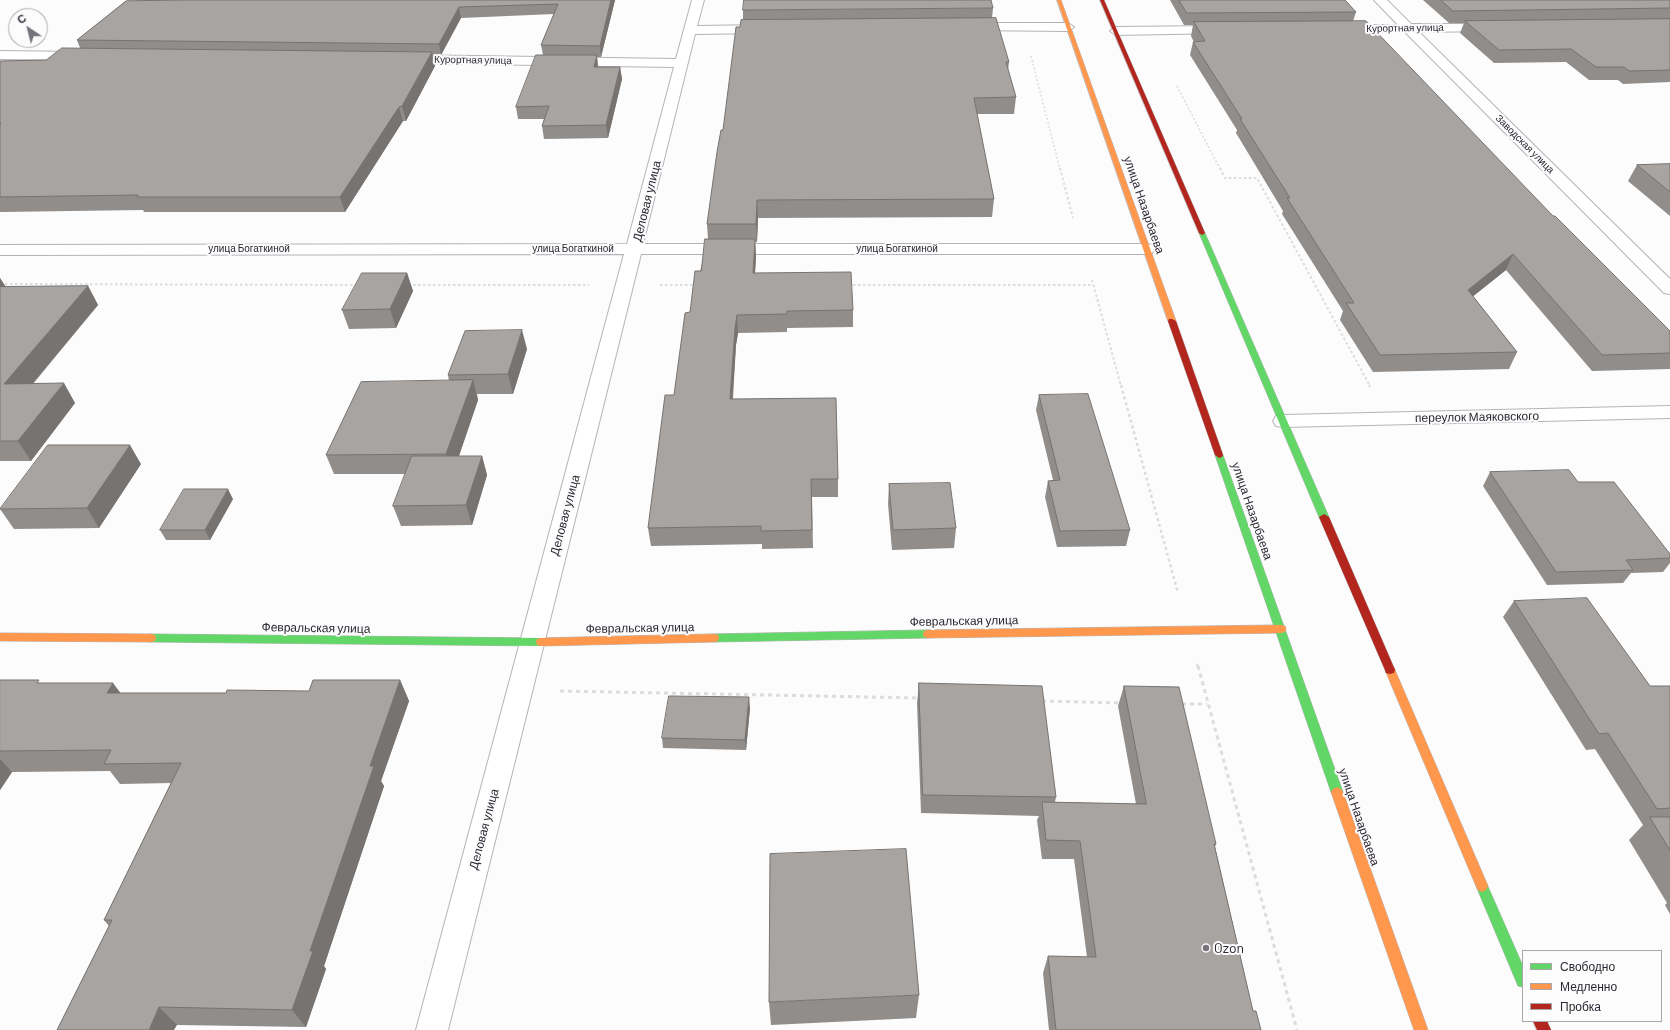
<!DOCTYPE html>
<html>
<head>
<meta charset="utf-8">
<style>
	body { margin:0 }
	#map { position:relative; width:1670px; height:1030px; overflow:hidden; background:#fcfcfc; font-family:Barlow,sans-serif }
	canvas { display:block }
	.legend { position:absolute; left:1522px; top:950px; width:140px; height:72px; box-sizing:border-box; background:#fcfcfc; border:1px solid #a9a7ab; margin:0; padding:5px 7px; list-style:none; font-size:12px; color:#2c2732 }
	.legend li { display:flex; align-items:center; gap:8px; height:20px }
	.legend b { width:20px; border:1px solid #a9a7ab }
	.north { position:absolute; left:8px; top:8px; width:40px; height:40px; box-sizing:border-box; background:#fcfcfc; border:1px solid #a9a7ab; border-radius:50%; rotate:325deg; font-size:11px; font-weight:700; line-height:16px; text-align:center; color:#2c2732 }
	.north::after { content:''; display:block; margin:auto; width:14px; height:18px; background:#757279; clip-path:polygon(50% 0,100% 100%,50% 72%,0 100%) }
</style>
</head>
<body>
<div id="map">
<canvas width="1670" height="1030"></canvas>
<ul class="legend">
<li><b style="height:5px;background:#63d668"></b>Свободно</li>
<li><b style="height:5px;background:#ff974d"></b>Медленно</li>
<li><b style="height:5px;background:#b3261e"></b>Пробка</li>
</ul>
<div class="north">С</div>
</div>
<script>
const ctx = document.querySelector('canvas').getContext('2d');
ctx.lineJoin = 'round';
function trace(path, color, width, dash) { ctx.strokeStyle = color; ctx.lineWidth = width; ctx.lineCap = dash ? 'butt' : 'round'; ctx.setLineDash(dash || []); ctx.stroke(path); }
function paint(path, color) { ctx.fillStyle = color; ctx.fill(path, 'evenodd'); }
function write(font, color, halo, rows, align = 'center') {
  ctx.font = font + ' Barlow,sans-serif'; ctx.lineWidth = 4; ctx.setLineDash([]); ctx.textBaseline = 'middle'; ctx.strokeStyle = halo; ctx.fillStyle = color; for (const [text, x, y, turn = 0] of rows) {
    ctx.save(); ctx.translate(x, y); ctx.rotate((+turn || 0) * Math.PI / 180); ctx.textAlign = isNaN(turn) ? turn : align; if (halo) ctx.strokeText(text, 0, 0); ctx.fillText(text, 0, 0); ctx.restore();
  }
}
const street = new Path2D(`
	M692,0H704L697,26L765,25L771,29L765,33L695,34L643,244H1146L1152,245L1154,249L1152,253L1146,254H641L448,1030H416L624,254L0,255V245L627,244L674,67L404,63L398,59L404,55L676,59Z
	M1374,0H1387L1411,24H1495L1497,27L1491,31L1419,32L1670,279V294L1664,293L1405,32H1340L1338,29L1340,26L1344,25H1398Z
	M970,23H1068L1074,27L1068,31L966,30L964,27L966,24Z
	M1221,26L1225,27L1227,30L1225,33L1116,35L1110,31L1116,27Z
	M0,51L81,52L87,56L81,60L0,59Z
	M1670,406V418L1283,427L1276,426L1273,421L1276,416L1283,415Z`);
const fast = new Path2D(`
	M1202,231L1205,233L1329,517L1327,519L1324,520L1319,517L1199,233Z
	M1219,452L1223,455L1343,792L1341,795L1337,797L1333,795L1331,792L1215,455Z
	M928,630L932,631L933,634L932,637L928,638L714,642L710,641L709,638L710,635L714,634Z
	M151,634L541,638L545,639L546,642L545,645L541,646L151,642L147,641L146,638L147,635Z
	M1482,880L1486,882L1523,966V987L1518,986L1476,886L1478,882Z`);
const slow = new Path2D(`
	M1057,0H1061L1176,321L1175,323H1172L1168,321Z
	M1281,625L1285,626L1286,629L1285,632L1281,633L928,638L924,637L923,634L924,631L928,630Z
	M0,633L151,634L155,635L156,638L155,641L151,642L0,641Z
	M714,634L718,635L719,638L718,641L714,642L541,646L537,645L536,642L537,639L541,638Z
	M1390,666L1394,667L1395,670L1488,886L1486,890L1482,892L1478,890L1476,886L1385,670L1386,667Z
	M1337,787L1341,789L1343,792L1428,1030H1414L1331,792L1333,789Z`);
const jam = new Path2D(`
	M1100,0H1104L1205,233L1204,234L1202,235L1199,233Z
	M1169,319H1172L1176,321L1223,455L1222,457L1219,458L1215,455L1168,321Z
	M1324,514L1329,517L1395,670L1394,673L1390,674L1386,673L1385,670L1319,517Z
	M1533,1021H1547L1551,1030H1537Z`);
trace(street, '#b5b3b8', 2);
trace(fast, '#b5b3b8', 1);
trace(slow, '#b5b3b8', 1);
trace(jam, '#b5b3b8', 1);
trace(new Path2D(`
	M1031,56L1060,169
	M1177,86L1220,169`), '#dddcdd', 1.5, [2, 2]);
trace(new Path2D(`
	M1060,168L1073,218
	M1220,168L1225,178H1257L1370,386
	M1092,280L1121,386
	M0,284L357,285
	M408,285H589
	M660,285H695
	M848,285H1093`), '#dddcdd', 2, [2.5, 2.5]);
trace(new Path2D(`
	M1121,385L1178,593
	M1369,385L1370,387
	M1197,664L1198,667`), '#dddcdd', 2.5, [3, 3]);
trace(new Path2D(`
	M1198,666L1297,1030
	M560,691L921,698
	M1042,701L1123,703
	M1182,704H1207`), '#dddcdd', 3, [4, 4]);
paint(street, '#fff');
paint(fast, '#63d668');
paint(slow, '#ff974d');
paint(jam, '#b3261e');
paint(new Path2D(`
	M615,0L601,57H597L598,67H620L622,79L608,138L544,139L542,126L544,119H518L516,107L543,55L541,45L554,14L461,18L441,55H433L435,66L406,121H403L345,212H144L143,210L0,212V61L46,60L80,48L77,40L126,1Z
	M1170,0H1345L1356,12L1353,21L1670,331V369L1592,371L1506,270L1473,296L1517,352L1509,369L1373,372L1340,320L1343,311L1282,214L1283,211L1236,133L1237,130L1190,55L1193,42H1194L1191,36L1193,25H1184Z
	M1423,0H1670V82L1623,84L1618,80H1589L1566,62L1494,63L1460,33L1464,23H1449Z
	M993,8L992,18L1009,62L1008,70L1016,97L1014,114H977L994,199L992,217L758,218L757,242H755L756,256L755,273L853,310V327L787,328V332L738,333L736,345L733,399L838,479V497H812L813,548L762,549V544L651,546L648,528L690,312L708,239L707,224L740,27L743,20V10Z
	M1670,164V216L1628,181L1637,165Z
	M407,273L413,291L396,328L349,329L342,310Z
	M0,278L5,287L88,286L98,305L33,384L75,403L31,461H0Z
	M527,349L513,394H477L478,400L459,456H482L487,475L472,525L401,526L393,506L406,474H334L326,455L449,381L448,375Z
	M1039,395L1130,530L1126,546L1057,547L1045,497L1048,481L1053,480L1036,410Z
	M141,464L99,528L14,529L0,509Z
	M1490,472L1578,482L1670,554V563L1663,572L1631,573L1623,583L1547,585L1483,486Z
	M889,484L956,528L954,548L892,550L888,504Z
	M233,499L210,540H166L160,530Z
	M1514,601L1650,686H1670V914L1665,905L1667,903L1629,840L1643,825L1595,749L1586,750L1503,617Z
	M0,680L41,683L120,693H226L309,691L400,680L409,701L381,781L384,786L324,966L326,969L306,1027L177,1025L57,1030L109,926L104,920L171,783L120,784L110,771L12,772L0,790Z
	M919,683L1056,797L1055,802L1136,804L1118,706L1124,686L1216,844L1215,847L1253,1011L1261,1030H1049L1043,973L1048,956L1087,957L1074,859H1042L1037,820L1039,816L921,813L917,703Z
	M750,708L746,750L663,748L662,738Z
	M919,995L916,1018L771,1025L769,1002Z`), '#908d8a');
paint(new Path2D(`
	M611,0H615L601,57L600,46Z
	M459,7L461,18L441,55L439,44Z
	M432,52L435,66L406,121L402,106Z
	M597,55L598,68L594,67Z
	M620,67L622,79L608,138L606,125Z
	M399,107L403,121L345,212L340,197Z
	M757,200L758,218L757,242L756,224Z
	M755,239L756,256L754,290L753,273Z
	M1513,254L1506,270L1461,306L1468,290Z
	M407,273L413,291L396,328L390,309Z
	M0,278L6,287L0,293Z
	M88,286L98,305L16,403L4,384Z
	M737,315L738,333L736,345L731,417L730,399L735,328Z
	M522,330L527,349L513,394L508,374Z
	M473,380L478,400L453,473L446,454Z
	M64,383L75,403L31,461L18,441Z
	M130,445L141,464L99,528L87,508Z
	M482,456L487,475L472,525L466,505Z
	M228,489L233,499L210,540L205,530Z
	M400,680L409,701L381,781L384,786L324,966L326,969L306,1027L292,1010L310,951L370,766Z
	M113,683L128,703L107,693Z
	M749,697L750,708L746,750L745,740Z
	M0,759L12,772L0,790Z
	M159,1007L177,1025L174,1030H149Z`), '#767371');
const building = new Path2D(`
	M195,0H611L600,46L541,45L558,4L459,7L439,44L77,40L126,1Z
	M744,0H991L993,8L743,10Z
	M1179,0H1345L1356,12L1187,13Z
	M1441,0H1670V8L1453,11Z
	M996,18L1009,62H1006L1016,97L974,98L994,199L757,200L756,224H707L717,152L721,130H723L736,27H740L741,20Z
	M1670,19V70L1629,71L1624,67H1596L1571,49L1499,50L1465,21Z
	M1366,21L1553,216H1555L1670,331V353L1602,355L1513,254L1468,290L1517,352L1380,355L1346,303H1354L1287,198H1290L1240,119H1242L1193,42L1205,41L1194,22Z
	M62,48L432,52L402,106L399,107L340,197H137L138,195L0,197V124L1,123H0V61L46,60Z
	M536,55H597L594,67H620L606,125L542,126L549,106L516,107Z
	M1670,164V192L1637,165Z
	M705,239H755L753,273L851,272L853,310L787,311V314L737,315L735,328L730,399L836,398L838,479H811L812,530L761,531V526L648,528L665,395H674L685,313L690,312L695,271H701Z
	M362,273H407L390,309L342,310Z
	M88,286L4,384L64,383L18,441H0V287Z
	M522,330L508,374L448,375L465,331Z
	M473,380L446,454L326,455L361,382Z
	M1088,394L1130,530L1060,531L1048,481L1060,480L1039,395Z
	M48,445H130L87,508L0,509Z
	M412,456H482L466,505L393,506Z
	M1569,470L1578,482H1614L1670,554V558L1626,560L1633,570L1556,572L1490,472Z
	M950,483L956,528L893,530L889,484Z
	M184,489H228L205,530H160Z
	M1587,598L1650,686H1670V808L1657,809L1608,733L1599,734L1514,601Z
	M0,680H39L37,683H113L107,693H226L227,690L309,691L313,680H400L370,766H374L310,951H313L292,1010L159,1007L149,1030H57L112,920H104L181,763L104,764L111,750L0,751Z
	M919,683L1042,686L1056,797L923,795Z
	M1124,686L1179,687L1216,844H1214L1253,1011H1256L1261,1030H1056L1048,956L1096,957L1080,841L1046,840L1042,802L1146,804Z
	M669,696L749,697L745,740L662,738Z
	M1650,817H1670V850Z
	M906,849L919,995L769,1002L770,854Z`);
paint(building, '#a8a4a1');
trace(building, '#767371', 1);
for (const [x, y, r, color] of [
	[1206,948,4,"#757279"]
]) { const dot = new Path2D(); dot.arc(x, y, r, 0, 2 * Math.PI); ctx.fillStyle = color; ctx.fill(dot); trace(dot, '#fcfcfc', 1.5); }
write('10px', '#2c2732', '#fcfcfc', [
	["Курортная улица",1405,28,-1],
	["Курортная улица",473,60,1],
	["Заводская улица",1525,144,45],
	["улица Богаткиной",249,249],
	["улица Богаткиной",573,249],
	["улица Богаткиной",897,249]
]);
write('12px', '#2c2732', '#fcfcfc', [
	["Деловая улица",647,201,-76],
	["улица Назарбаева",1144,205,71],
	["переулок Маяковского",1477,417,-1],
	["улица Назарбаева",1252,511,71],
	["Деловая улица",565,515,-75],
	["Февральская улица",964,621,-1],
	["Февральская улица",316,628,1],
	["Февральская улица",640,628,-1],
	["улица Назарбаева",1359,817,71],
	["Деловая улица",484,829,-75]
]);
write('14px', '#2c2732', '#fcfcfc', [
	["Ozon",1214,948]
], 'left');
</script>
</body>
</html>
